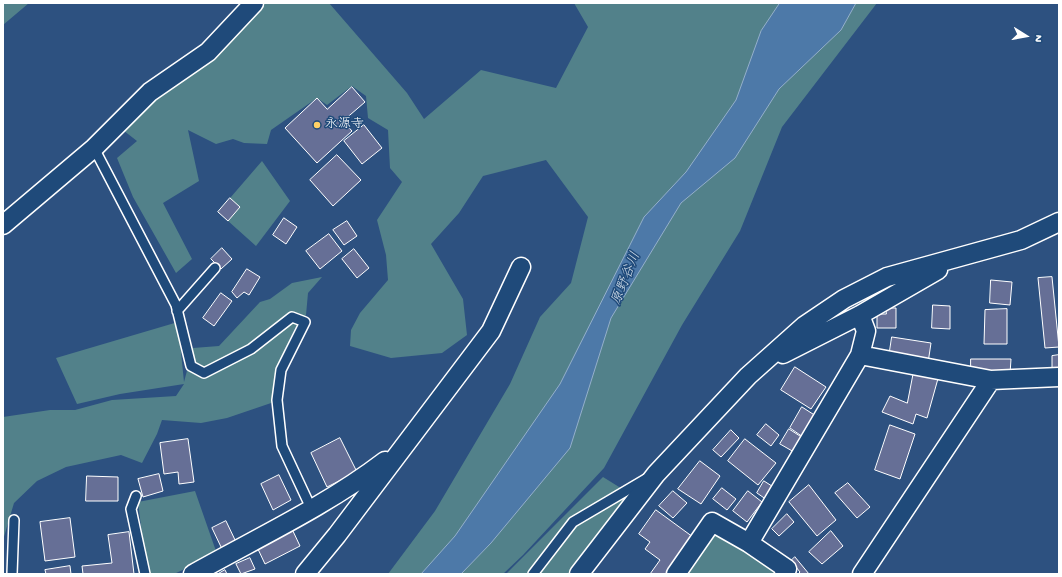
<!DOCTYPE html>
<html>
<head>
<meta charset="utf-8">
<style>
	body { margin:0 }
	#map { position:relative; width:1062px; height:577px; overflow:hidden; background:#2d5180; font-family:"Gochi Hand",sans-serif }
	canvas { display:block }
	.frame { position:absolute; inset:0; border:4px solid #fff; pointer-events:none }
	.north { position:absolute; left:1006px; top:16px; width:40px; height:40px; -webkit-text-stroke:3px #1f4a7a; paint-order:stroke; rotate:101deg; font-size:11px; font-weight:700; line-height:16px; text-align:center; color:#fff }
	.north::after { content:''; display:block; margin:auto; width:14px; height:18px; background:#fff; clip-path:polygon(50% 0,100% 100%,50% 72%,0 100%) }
</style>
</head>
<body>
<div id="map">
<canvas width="1062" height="577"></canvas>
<div class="frame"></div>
<div class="north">N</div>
</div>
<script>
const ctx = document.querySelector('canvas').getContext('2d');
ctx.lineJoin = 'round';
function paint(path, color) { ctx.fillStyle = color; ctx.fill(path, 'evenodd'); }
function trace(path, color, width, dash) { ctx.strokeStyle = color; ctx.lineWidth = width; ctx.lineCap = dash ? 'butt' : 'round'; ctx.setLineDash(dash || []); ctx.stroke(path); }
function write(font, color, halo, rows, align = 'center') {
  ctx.font = font + ' "Gochi Hand","Klee One",sans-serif'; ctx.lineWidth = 3; ctx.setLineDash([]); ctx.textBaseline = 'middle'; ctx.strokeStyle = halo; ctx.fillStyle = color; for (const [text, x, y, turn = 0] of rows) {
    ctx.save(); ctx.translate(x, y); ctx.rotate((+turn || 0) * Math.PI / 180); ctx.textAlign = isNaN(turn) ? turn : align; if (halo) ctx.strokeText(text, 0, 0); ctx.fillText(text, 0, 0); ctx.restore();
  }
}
paint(new Path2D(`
	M3,3H29L3,25Z
	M260,3H329L407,93L424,119L481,70L556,88L588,27L574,3H877L782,127L740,231L682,325L604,468L523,555L503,574H388L435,511L510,384L540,317L571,283L588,217L546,160L483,176L459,213L431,244L463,299L467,335L442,353L391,358L350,346L351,330L360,313L388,280L386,255L377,220L402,182L390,168L388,130L368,118L366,96L352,86L327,105L317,98L271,130L267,144L244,143L233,139L216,144L188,130L199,181L163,203L192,259L176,273L133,197L117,158L137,141L119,127Z
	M262,161L290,201L256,246L218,212Z
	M322,277L308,293L306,315L295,328L280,361L277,401L227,418L201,423L162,420L157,434L142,463L121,455L66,467L37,481L14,503L3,540V417L50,410H75L112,400L176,396L184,384L120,394L77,404L56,358L178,322L184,382L193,348L219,346L260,302L270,299L292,283Z
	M603,477L632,495L569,574H506Z
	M195,491L217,554L174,574H147L138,502Z
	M713,527L779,574H682Z`), '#52818a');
const water = new Path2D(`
	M780,3H856L841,30L779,89L735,158L681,203L611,318L570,448L491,543L461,574H421L455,536L560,384L644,217L686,172L736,100L761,31Z`);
paint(water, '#4d79a8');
trace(water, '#94afcb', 1);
const building = new Path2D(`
	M352,87L365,102L343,121L352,131L317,163L285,128L317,98L327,109Z
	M364,125L382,148L362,164L344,141Z
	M337,155L361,180L333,206L310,180Z
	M230,198L240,207L228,221L218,212Z
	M284,218L297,227L286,244L273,235Z
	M347,221L357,236L344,245L333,230Z
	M329,234L342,251L320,269L306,251Z
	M222,248L232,259L221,269L211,259Z
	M354,249L369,268L357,278L342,259Z
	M247,269L260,277L249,295L244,292L237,298L232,292Z
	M1052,277L1059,347L1045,348L1038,278Z
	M991,280L1012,282L1010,305L990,303Z
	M221,293L232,301L214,326L203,318Z
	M933,305L950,306V329L932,328Z
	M886,308H896V328H877V314H886Z
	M1007,309V344H984L985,310Z
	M892,337L931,343L928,363L889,357Z
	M1059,355V370H1052V356Z
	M971,359H1011L1010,374H971Z
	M795,367L826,387L811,409L781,390Z
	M914,371L939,375L927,418L916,414L913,424L882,412L890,396L907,403Z
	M802,407L816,416L803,437L790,428Z
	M766,424L779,435L771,446L757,435Z
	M890,425L915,434L900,479L875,470Z
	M789,429L803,438L794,452L780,444Z
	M731,430L739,438L721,457L713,450Z
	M340,438L357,472L327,487L311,453Z
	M188,439L194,482L179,484L178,472L164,474L160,443Z
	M745,439L776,463L758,485L728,461Z
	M700,461L720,476L701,504L678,489Z
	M159,474L163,491L143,497L138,479Z
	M279,475L291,500L273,510L261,484Z
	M87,476L118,477V501H86Z
	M764,481L775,488L767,500L757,493Z
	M848,483L870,507L857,518L835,493Z
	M809,485L836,520L817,536L789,502Z
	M722,488L736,499L727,510L713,499Z
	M673,491L687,503L673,518L659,506Z
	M748,491L762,502L747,522L733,511Z
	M656,510L693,537L666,574H650L660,560L645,549L650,542L639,534Z
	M787,514L794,522L779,536L772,529Z
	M70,518L75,557L45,561L40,522Z
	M226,521L236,542L222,549L212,528Z
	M292,529L300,546L265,564L257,547Z
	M831,531L843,546L822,564L809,552Z
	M129,532L134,574H83L82,566L112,563L108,535Z
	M795,557L809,574H798L800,572L791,561Z
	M250,558L255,569L241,574L236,564Z
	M70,566L71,574H46L45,570Z
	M225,570L227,574H218Z`);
paint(building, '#666f96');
trace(building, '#fff', 1);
const service = new Path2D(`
	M94,148L176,305L191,366L204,373L251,349L292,317L305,322L281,370L277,400L282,446L311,508
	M177,311L215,268
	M136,496L131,509L145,574
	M12,574L14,520
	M533,574L573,522L646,479`);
const minor = new Path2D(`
	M3,225L94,148L150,92L208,52L254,3
	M783,354L860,315L938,270
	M860,355L991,380L1059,377
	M749,543L860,355L866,331L860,315
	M193,574C257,538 326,506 385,461
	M305,574L337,535L491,331L521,267
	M579,574L656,474L748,376L804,326L844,299L887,277L1021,240L1059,222
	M676,574L712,522L749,543L787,569L784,574
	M862,574L991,380`);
trace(service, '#fff', 12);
trace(minor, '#fff', 21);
trace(service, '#1f4a7a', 9);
trace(minor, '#1f4a7a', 18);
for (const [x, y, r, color] of [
	[317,125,4,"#ffd166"]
]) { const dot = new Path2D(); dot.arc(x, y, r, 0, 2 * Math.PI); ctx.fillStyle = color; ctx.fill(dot); trace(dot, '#1f4a7a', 1.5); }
write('13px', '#fff', '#1f4a7a', [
	["永源寺",325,125]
], 'left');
write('italic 14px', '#d2dee9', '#1f4a7a', [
	["原野谷川",627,279,-68]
]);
</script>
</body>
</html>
